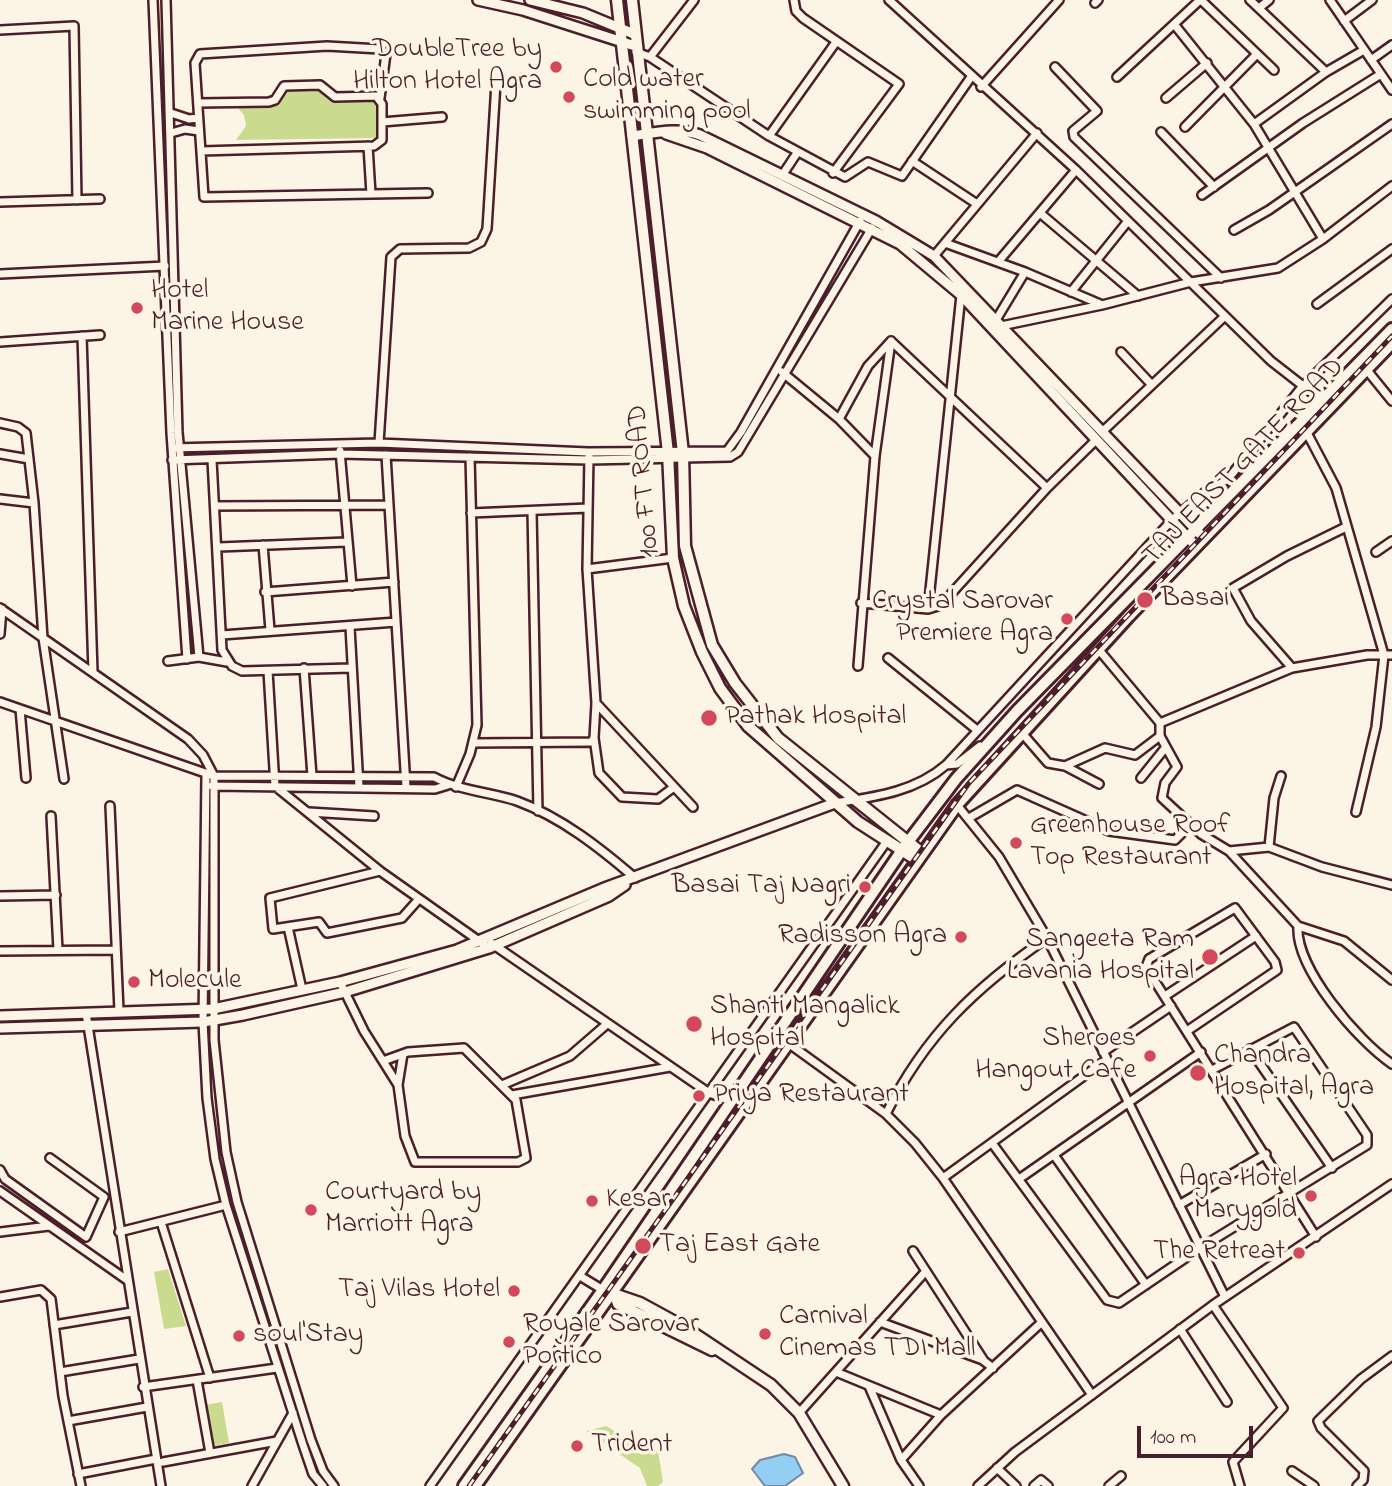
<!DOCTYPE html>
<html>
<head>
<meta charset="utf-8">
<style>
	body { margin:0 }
	#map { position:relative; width:1392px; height:1486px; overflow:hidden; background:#fcf5e5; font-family:"Indie Flower",sans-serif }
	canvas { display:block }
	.scale { position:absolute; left:1137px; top:1426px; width:116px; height:32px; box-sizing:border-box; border:4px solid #4a1f2b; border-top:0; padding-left:9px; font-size:21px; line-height:24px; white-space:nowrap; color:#4a1f2b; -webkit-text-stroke:5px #fcf5e5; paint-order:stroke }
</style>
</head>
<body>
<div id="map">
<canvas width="1392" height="1486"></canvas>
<div class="scale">100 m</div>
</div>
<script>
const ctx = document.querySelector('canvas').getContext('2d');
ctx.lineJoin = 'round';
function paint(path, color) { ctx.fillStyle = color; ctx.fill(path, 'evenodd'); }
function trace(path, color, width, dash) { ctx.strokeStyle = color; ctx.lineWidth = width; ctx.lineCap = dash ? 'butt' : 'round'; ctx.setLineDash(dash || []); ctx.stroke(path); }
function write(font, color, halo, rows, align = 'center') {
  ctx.font = font + ' "Indie Flower",sans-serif'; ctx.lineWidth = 7; ctx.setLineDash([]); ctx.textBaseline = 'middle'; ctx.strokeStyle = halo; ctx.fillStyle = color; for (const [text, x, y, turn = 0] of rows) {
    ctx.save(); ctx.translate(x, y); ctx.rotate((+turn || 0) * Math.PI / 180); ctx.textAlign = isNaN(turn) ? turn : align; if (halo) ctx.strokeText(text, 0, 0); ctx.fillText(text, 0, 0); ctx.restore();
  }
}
paint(new Path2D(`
	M289,89L321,90L331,100L376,101L379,105L377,138L236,140L246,126L244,115L237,107L277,104Z
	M168,1269L186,1326L164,1329L154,1272Z
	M222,1402L229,1443L212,1446L205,1405Z
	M606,1426L650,1452L658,1451L663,1482L658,1486H647L640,1468L586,1431Z`), '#cadb90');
const water = new Path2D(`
	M784,1454L795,1457L803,1473L785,1486H765L752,1469L760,1460Z`);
paint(water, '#93cef3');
trace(water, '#7688a3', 2);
const minor = new Path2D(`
	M153,0L171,433L187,659
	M166,0L178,432L199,657
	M794,0L796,11L803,18L899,84L833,173
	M889,0L1076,170L1271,361L1321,400
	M1201,0L1274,70
	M1250,0L1326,72
	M1330,0L1392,90
	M1095,3L1098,0
	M1259,8L1269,0
	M1344,21L1372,0
	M1174,24L1254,124L1323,239
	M0,30L74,26L77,200
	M836,42L769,136L845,177L868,162L902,176L971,77
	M636,52L650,57L769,136
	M650,57L694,0
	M1371,60L1392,45
	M1055,67L1097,111L1073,131L1074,137L1221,278
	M1117,77L1200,0
	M981,87L1059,0
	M380,98L386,54L380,49L327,46L200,54L195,63L204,197L428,193
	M1166,98L1207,63
	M198,103L269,102L275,100L284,86L320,85L335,97L376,96L382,104V140L374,146L201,151
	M171,113L189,119L198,118
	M382,122L442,117
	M1254,124L1326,72L1364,50
	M1185,127L1257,54
	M1161,132L1214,187
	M171,133L185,129L199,131
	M368,146L371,194
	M912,161L977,204
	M783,174L797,153
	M1202,195L1303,123L1381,74
	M0,202L100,199
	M1040,213L1138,296
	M1234,230L1269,210L1392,124
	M945,243L1025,272L1100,304
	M934,256L1037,133
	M998,262L1076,170
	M0,274L165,266
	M1071,292L1128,221
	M1317,304L1392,249
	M996,320L1025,272
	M1001,326L1102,305L1191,282L1278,268L1323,239L1392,186
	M82,336L93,672
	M891,341L1047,488
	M0,342L100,335
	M1121,352L1151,384
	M1366,369L1392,401
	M782,372L839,419L875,456
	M839,419L868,366L891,341
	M0,423L18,427L26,433L34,503L43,638L64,779
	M1306,431L1336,488L1384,655L1376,727L1356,812
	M1102,432L1225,316
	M379,443L391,257L400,249L469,248L481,242L487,229L496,83
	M172,448L379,443L588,452L727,451L741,432L860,221
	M340,451L352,586
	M0,454L29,459
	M386,455L406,787
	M172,460L340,454L589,460L730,457L738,452L872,228
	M212,460L222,650L232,666L242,671L351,668
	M0,499L34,503
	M215,506L389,505
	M532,511L538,811
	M471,513L588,508
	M263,545L270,630
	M219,547L346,542
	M1376,552L1392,541
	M587,569L673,558
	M265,592L394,582
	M861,603L928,609L941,605L1047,488L1096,440
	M0,608L188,739L203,755L214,776V1040L226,1152L237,1202L311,1440L323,1471L334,1486
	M928,609L961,295
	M350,627L359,787
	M0,634L2,609
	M222,635L396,622
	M1099,650L1160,723V736L1177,767L1165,783L1162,798L1201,834L1229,851L1269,847L1322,867L1392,885
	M888,658L977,730
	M168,661L199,657L227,662
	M858,666L875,456L891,341
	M304,668L312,776
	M1292,668L1251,621L1233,588L1287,556L1346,527
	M268,671L275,786L380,871L489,948
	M0,702L214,776L434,777C460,791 490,792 517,801C561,817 600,848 635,878
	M596,703L693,807
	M20,709L26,778
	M1160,723L1292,668L1367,655H1392
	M1022,733L1048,763L1065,766L1099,784
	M594,738L599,773L622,797L658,799L674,787
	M474,743L591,742L594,738L596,703L587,569L589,456
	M946,765L957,764L980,746
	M1065,766L1105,748L1135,755L1160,736
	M206,774L203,1022L207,1098L215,1159L226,1205L303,1445L313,1474L323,1486
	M1141,778L1166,747
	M212,786L435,789L448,785
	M456,787L470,754L477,725L470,457
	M835,803C874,797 915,792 946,765L1172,520L1204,493L1228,479L1302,387L1392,299
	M957,805L999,857L1047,938L1225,1297
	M110,806L119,1011
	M309,812L374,816
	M51,816L58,950
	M969,818L1017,790L1109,831L1175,840L1191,824
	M1269,847L1274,798L1281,776
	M1229,851L1298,926L1344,941L1392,980
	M380,871L270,898L273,929L319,922L327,933L402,918L418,900
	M0,896L56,895
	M1298,926C1295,968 1358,1041 1392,1064
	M288,927L301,985
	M491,943L709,1093L731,1101
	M0,951L116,950
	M340,982L364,1031L398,1085L405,1136L415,1162H518L526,1158L516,1100L464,1048L408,1052L383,1061
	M1165,996L1256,936
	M86,1013L161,1486
	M1187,1031L1277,970L1275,962L1235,908L1149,959L1146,967L1316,1237
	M788,1043L886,1114L915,1143L943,1178L1092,1395
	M1250,1049L1332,1168
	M1103,1052L1171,1006
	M398,1085L403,1054
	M502,1085L570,1056L607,1024
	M512,1095L670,1067
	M886,1114C925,1035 976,987 1047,938
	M992,1143L1107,1300L1119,1303L1200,1248L1367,1145V1135L1294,1027L1212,1070
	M1054,1155L1146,1285
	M0,1170L5,1179L86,1237L104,1197L50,1158
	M943,1178L1106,1060
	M1019,1179L1201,1052
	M0,1191L127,1280
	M1179,1205L1266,1154
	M161,1222L210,1378
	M0,1232L49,1226
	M119,1232L226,1205
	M913,1251L984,1361L993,1368
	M580,1276L603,1290
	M0,1297L41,1290L51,1299L63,1396L81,1486
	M1213,1305L1283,1408L1233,1462L1240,1486
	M880,1322L983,1360
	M54,1325L132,1312
	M1180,1329L1227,1402
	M60,1372L139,1359
	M836,1372L941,1415L1042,1322
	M197,1380L210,1453
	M869,1386L901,1460L919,1486
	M143,1387L277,1368
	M799,1413L926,1271
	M68,1421L147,1407
	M901,1460L941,1415
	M163,1462L277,1441
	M997,1468L1016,1486
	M1292,1471L1314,1486
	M78,1474L156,1459
	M252,1486L293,1413
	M430,1486L887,841
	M978,1486L1015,1452L1213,1305L1392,1184
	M1034,1486L1041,1480L1048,1486
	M1109,1486L1121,1476
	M1357,1486L1363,1480L1364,1471L1321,1428L1318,1421L1361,1379L1392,1356`);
const tertiary = new Path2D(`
	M478,0L523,10L635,46
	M530,0L583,13L634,34
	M666,134L707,148L900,244L961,295L1192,542
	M632,136C654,133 679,127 700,135L876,221L934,256L1200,534
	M0,1016L213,1009L340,982L457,950L607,887L835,803
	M0,1028L203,1022L243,1015L345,992L489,948L609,896L625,885`);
const secondary = new Path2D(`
	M617,0L668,453L673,558L684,606L702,652L720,688L748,726L858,822L917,860
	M632,0L683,453L685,546L712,645L735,683L778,738L922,853
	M605,1291L640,1303L684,1327L771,1385L799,1413L843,1486
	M616,1298L618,1304L712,1350`);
const primary = new Path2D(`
	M464,1486L603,1290L902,850L956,779L1017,711L1392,329
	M475,1486L957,805L1128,617L1392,343`);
trace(minor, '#4a1f2b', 12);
trace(tertiary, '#4a1f2b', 14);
trace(secondary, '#4a1f2b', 15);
trace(primary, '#4a1f2b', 16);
trace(minor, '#fcf5e5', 7);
trace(tertiary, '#fcf5e5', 9);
trace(secondary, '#fcf5e5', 10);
trace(primary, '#fcf5e5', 10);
const rail = new Path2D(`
	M469,1486L969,783L1392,336`);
trace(rail, '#4a1f2b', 5);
trace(rail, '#fcf5e5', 2.5, [8]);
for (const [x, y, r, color] of [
	[556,67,7,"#d1495b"],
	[569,97,7,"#d1495b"],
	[137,308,7,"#d1495b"],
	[1145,600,9,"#d1495b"],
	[1067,619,7,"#d1495b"],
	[709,718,9,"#d1495b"],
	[1016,843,7,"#d1495b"],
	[865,887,7,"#d1495b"],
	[961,937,7,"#d1495b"],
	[1210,957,9,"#d1495b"],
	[134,982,7,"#d1495b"],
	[694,1024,9,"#d1495b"],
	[1150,1056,7,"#d1495b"],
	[1198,1073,9,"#d1495b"],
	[699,1096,7,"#d1495b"],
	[1311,1196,7,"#d1495b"],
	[592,1201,7,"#d1495b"],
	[311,1210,7,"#d1495b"],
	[643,1246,9,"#d1495b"],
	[1299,1253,7,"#d1495b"],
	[514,1291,7,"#d1495b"],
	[765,1334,7,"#d1495b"],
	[239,1336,7,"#d1495b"],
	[509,1342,7,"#d1495b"],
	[577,1446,7,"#d1495b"]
]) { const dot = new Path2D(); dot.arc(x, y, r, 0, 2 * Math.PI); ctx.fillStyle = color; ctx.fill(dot); trace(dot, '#fcf5e5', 2.5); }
write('28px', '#4a1f2b', '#fcf5e5', [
	["DoubleTree by",542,51,"right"],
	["Hilton Hotel Agra",542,83,"right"],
	["Cold water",583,81],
	["swimming pool",583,113],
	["Hotel",151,292],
	["Marine House",151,324],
	["Basai",1161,600],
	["Crystal Sarovar",1053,603,"right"],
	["Premiere Agra",1053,635,"right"],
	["Pathak Hospital",725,718],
	["Greenhouse Roof",1030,827],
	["Top Restaurant",1030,859],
	["Basai Taj Nagri",851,887,"right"],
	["Radisson Agra",947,937,"right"],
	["Sangeeta Ram",1194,941,"right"],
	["Lavania Hospital",1194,973,"right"],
	["Molecule",148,982],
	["Shanti Mangalick",710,1008],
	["Hospital",710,1040],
	["Sheroes",1136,1040,"right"],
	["Hangout Cafe",1136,1072,"right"],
	["Chandra",1214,1057],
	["Hospital, Agra",1214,1089],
	["Priya Restaurant",713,1096],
	["Agra Hotel",1297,1180,"right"],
	["Marygold",1297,1212,"right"],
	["Courtyard by",325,1194],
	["Marriott Agra",325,1226],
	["Kesar",606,1201],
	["Taj East Gate",659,1246],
	["The Retreat",1285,1253,"right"],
	["Taj Vilas Hotel",500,1291,"right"],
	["Carnival",779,1318],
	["Cinemas TDI Mall",779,1350],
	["Royale Sarovar",523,1326],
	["Portico",523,1358],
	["soul'Stay",253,1336],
	["Trident",591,1446]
], 'left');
write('28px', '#4a1f2b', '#fcf5e5', [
	["TAJ EAST GATE ROAD",1245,463,-46],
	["100 FT ROAD",646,481,-95]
]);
</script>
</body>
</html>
